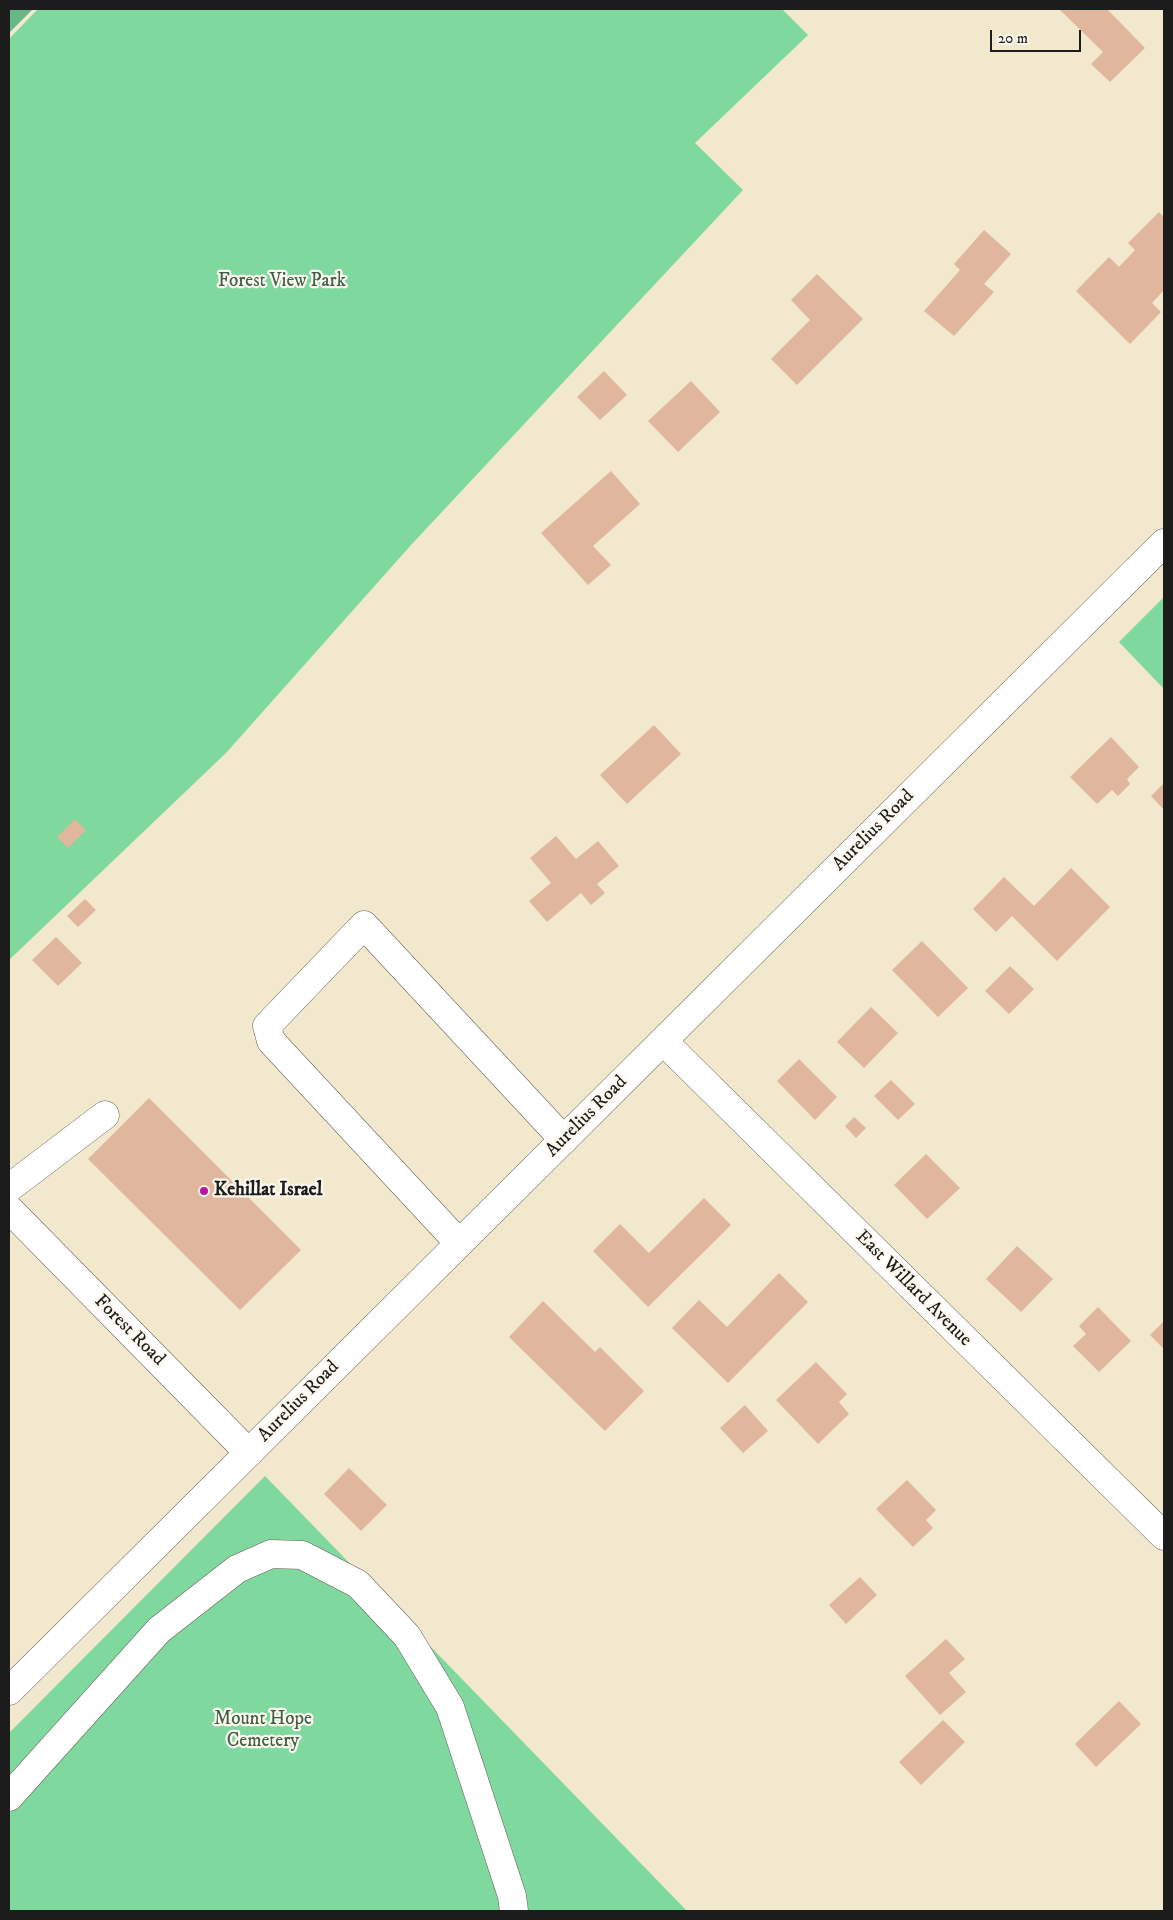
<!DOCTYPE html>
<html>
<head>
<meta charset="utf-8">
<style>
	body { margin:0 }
	#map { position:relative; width:1173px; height:1920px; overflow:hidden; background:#f1e8cd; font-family:"IM FELL DW Pica",serif }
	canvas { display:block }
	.frame { position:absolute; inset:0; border:10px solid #1c1c1c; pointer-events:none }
	.scale { position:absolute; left:990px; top:30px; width:91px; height:22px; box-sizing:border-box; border:2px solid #1c1c1c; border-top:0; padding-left:6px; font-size:15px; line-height:18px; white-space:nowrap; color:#1c1c1c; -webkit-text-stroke:4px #fbf7ec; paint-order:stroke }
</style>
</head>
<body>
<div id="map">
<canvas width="1173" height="1920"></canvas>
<div class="frame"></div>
<div class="scale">20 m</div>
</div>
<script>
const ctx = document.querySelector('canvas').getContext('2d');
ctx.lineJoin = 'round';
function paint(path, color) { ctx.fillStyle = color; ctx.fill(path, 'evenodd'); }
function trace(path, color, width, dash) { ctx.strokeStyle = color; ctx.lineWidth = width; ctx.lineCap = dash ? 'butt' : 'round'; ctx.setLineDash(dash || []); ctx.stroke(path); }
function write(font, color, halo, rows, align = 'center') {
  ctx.font = font + ' "IM FELL DW Pica",serif'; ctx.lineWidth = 4.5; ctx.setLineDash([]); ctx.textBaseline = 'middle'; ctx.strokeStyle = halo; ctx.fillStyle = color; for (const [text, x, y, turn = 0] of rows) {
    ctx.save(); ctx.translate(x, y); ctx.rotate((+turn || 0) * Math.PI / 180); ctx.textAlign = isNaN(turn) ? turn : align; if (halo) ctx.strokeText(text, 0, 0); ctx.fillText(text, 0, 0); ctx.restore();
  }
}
paint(new Path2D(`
	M38,9H782L808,35L695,143L743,190L411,545L226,753L9,960V39Z
	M1164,597V689L1119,642Z
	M265,1476L687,1911H9V1733Z`), '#7fd89d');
paint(new Path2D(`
	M9,9H33L9,33Z`), '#67b884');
paint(new Path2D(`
	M1059,9H1107L1145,48L1110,82L1091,64L1103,52Z
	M1159,212L1164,217V290L1152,303L1161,312L1130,344L1076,291L1109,257L1119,267L1135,250L1128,243Z
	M984,230L1011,254L984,284L994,292L954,336L924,311L960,270L954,264Z
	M817,274L863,319L797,385L771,359L810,320L791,300Z
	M604,371L627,395L600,420L577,397Z
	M691,381L720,412L678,452L648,421Z
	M611,471L640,504L593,546L611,565L588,585L541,533Z
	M654,725L681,754L627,804L600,775Z
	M1111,737L1139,767L1127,779L1130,784L1118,796L1112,790L1097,804L1070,777Z
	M1164,783V810L1151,796Z
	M75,819L86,830L68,848L57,837Z
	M556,836L576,859L598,841L619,866L597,884L605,893L591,905L581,893L547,922L529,901L551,883L530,858Z
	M1071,868L1110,907L1057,961L1012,916L996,932L973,909L1004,877L1034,906Z
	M85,899L96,910L78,927L67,916Z
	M56,937L82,963L58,986L32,960Z
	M922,941L968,988L938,1017L892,970Z
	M1010,966L1034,989L1009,1014L985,991Z
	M871,1007L898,1033L864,1068L837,1042Z
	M799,1059L837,1097L815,1120L777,1081Z
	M891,1080L915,1104L898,1120L874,1096Z
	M149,1098L301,1250L240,1310L88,1159Z
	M854,1117L866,1128L856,1138L845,1126Z
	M926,1154L960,1188L927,1219L894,1185Z
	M704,1198L731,1225L648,1307L593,1251L620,1224L649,1253Z
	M1017,1246L1053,1279L1021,1312L986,1279Z
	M779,1273L808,1302L728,1383L672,1328L699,1300L727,1327Z
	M543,1301L595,1352L600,1347L644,1391L605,1431L509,1337Z
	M1098,1307L1131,1341L1099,1372L1073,1346L1086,1334L1079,1326Z
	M1164,1321V1349L1150,1335Z
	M816,1362L847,1394L839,1402L849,1414L818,1444L776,1400Z
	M745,1405L768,1431L743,1453L720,1428Z
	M349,1468L387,1505L361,1531L324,1494Z
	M907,1480L936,1510L926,1520L933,1528L913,1547L876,1509Z
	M860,1577L877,1595L846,1624L829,1605Z
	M946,1639L965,1659L949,1673L966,1692L940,1715L905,1676Z
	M1119,1701L1141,1724L1096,1767L1075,1744Z
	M943,1720L965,1742L921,1785L899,1762Z`), '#e0b69d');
const minor = new Path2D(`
	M663,1041L1164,1536
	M9,1188L105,1115
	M9,1209L249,1453
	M459,1243L271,1041L267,1026L364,925L564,1140
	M9,1691L1164,543
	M9,1797L159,1630L237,1569L271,1554L302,1555L358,1584L407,1636L450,1707L512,1896L514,1911`);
trace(minor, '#67635a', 29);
trace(minor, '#fff', 28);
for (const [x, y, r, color] of [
	[204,1191,5,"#b5179e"]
]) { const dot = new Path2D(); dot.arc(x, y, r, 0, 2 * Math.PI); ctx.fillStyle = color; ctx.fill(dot); trace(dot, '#fbf7ec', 2); }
write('19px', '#3f5e49', '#fbf7ec', [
	["Forest View Park",282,282],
	["Mount Hope",263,1720],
	["Cemetery",263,1742]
]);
write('19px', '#1c1c1c', '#fbf7ec', [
	["Aurelius Road",874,831,-45],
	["Aurelius Road",587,1117,-45],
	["East Willard Avenue",913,1289,45],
	["Forest Road",129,1331,45],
	["Aurelius Road",299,1402,-45]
]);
write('bold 19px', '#1c1c1c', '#fbf7ec', [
	["Kehillat Israel",214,1191]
], 'left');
</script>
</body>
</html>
